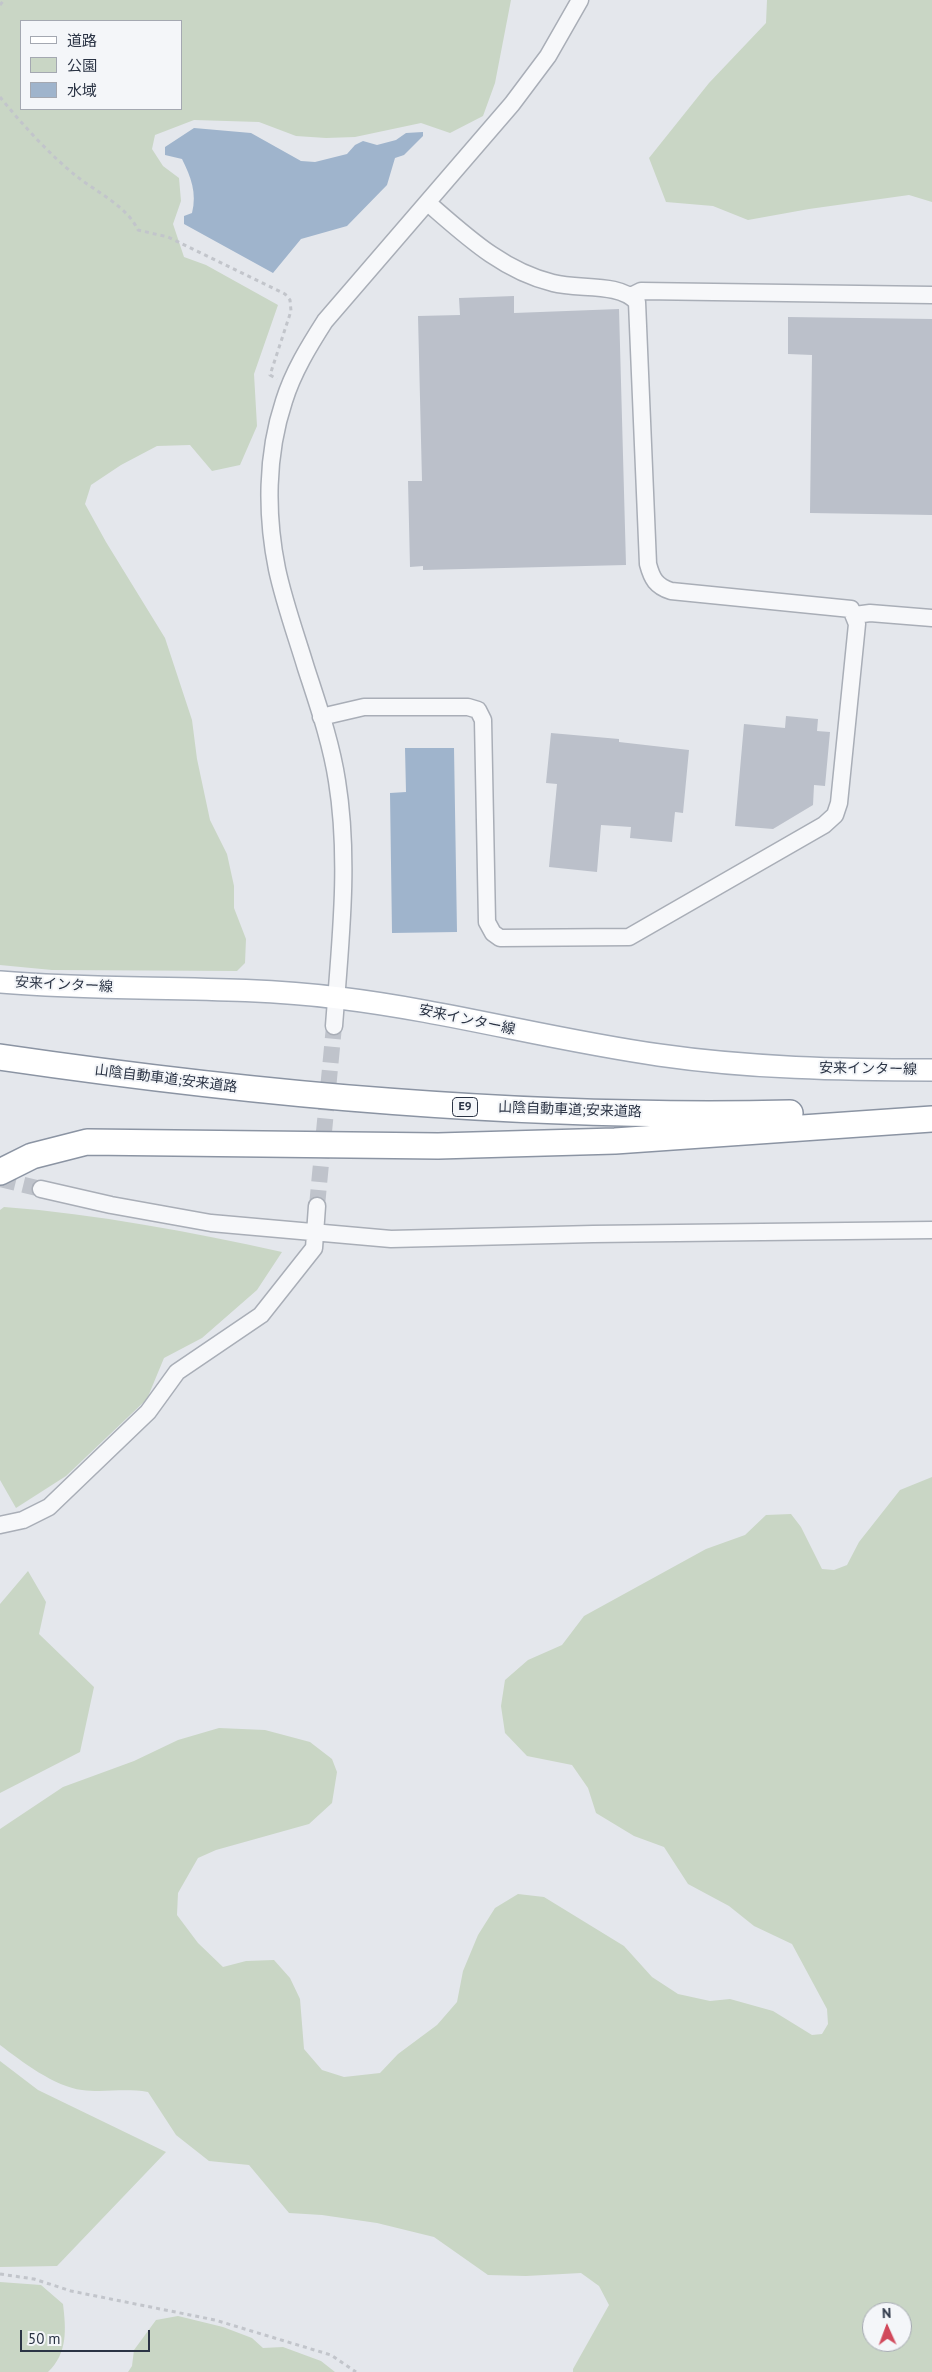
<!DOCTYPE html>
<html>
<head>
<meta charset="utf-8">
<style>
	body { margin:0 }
	#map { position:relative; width:932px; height:2372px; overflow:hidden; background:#e4e7ec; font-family:"PT Sans","Noto Sans JP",sans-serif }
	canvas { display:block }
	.legend { position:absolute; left:20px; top:20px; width:162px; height:90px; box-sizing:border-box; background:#f4f6f9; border:1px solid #a4a8b1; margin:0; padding:6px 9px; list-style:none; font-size:15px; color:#2b3445 }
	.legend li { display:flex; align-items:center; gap:10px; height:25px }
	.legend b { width:25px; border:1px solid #a4a8b1 }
	.north { position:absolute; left:862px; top:2302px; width:50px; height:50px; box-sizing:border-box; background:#f4f6f9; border:1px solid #a4a8b1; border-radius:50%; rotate:358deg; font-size:14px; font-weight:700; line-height:20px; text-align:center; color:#2b3445 }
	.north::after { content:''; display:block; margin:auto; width:18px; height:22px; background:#d1495b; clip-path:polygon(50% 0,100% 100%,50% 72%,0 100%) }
	.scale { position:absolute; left:20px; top:2330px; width:130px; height:22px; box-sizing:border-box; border:2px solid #2b3445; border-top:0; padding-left:6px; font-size:15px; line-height:18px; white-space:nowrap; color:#2b3445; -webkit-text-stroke:4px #f4f6f9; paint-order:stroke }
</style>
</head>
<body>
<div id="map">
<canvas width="932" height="2372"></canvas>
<ul class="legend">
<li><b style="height:6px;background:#fff"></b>道路</li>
<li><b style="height:14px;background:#c9d6c5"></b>公園</li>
<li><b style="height:14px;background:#9fb4cc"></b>水域</li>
</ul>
<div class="north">N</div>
<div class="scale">50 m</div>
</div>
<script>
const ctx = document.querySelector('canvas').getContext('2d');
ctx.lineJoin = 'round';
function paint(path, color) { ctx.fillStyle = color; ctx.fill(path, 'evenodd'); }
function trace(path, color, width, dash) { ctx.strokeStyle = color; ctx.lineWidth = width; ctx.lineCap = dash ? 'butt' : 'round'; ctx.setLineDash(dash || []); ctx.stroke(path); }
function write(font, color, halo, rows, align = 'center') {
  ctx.font = font + ' "PT Sans","Noto Sans JP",sans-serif'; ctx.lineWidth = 4; ctx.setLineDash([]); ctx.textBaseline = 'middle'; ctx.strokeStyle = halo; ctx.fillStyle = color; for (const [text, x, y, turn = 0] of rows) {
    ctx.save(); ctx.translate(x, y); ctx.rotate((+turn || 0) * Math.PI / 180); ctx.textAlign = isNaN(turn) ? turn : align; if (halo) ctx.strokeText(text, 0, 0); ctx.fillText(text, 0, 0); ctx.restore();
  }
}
paint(new Path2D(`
	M0,0H511L495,83L483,116L450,133L421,123L355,137L326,138L296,136L259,122L194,120L155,135L152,149L163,166L179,178L181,201L173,224L184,257L206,265L278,305L254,374L257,426L240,465L212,471L190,445L157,446L121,465L91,485L85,504L106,542L165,638L192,720L197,759L210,820L227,854L234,886V908L246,939L245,963L237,971L52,970L0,965ZM21,21H181V109H21Z
	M767,0H932V202L909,195L809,209L748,220L713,206L666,202L649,158L709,83L766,23Z
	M4,1207C97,1214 191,1232 282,1252L257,1290L202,1338L164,1358L147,1399L66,1476L16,1508L0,1480V1210Z
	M932,1477V2372H573V2369L609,2305L599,2286L581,2273L526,2276L488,2275L434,2237L377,2223L322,2215L289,2213L249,2165L209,2161L176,2135L148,2092C123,2088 104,2093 82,2090C55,2087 21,2061 0,2045V1829L63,1787L134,1761L178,1740L219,1728L265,1730L310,1742L332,1759L337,1772L332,1803L309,1824L216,1850L198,1858L178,1893L177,1915L198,1943L223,1967L246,1961L274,1960L290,1978L300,1999L304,2049L322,2070L344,2077L380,2073L398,2054L437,2025L457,2002L463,1971L478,1935L495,1908L518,1894L544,1897L624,1946L652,1977L678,1994L710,2001L730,1999L773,2011L812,2035L822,2034L828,2024L827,2009L792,1944L754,1926L729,1906L688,1884L664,1847L634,1836L596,1813L588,1788L572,1765L527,1756L505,1733L501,1706L505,1680L528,1660L562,1645L584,1616L706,1549L745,1535L766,1515L791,1514L801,1527L822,1569L834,1570L847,1565L859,1542L900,1490ZM872,2312H902V2342H872Z
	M28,1571L46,1602L39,1634L94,1687L80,1752L0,1793V1604Z
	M0,2061L38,2090L166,2152L57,2266L0,2267Z
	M0,2282L41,2285L63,2304C66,2329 68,2353 48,2372H0Z
	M178,2316L223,2327L252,2338L263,2348L283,2347L321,2361L335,2372H128L132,2366L134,2350L156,2320Z`), '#c9d6c5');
paint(new Path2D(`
	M194,128L251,133L301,161L315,162L347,154L355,145L363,141L377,145L396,140L406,133L423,132V136L404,155L395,158L387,185L347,226L301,239L273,273L184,224V216L192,213C197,193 191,177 182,159L165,155V147Z
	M405,748H454L457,932L392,933L390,793L406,792Z`), '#9fb4cc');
paint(new Path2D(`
	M514,296V313L619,309L626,565L423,570V566L410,567L408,481H422L418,316L460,315L459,298Z
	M788,317L932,319V515L810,513L812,355L788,354Z
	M786,716L818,719L817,731L830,732L825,786L814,785L813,805L773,829L735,826L744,724L785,728Z
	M551,733L619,739V742L689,750L683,813L675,812L672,842L630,838L631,827L601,825L597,872L549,867L557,784L546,783Z`), '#bbc0ca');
trace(new Path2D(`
	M0,1179L41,1189
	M317,1206L334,1026`), '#bfc3cb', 16, [16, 8]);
const minor = new Path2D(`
	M631,296L641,291L932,295
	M855,615L870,613L932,618
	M321,717L364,707H468L478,710L483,720L487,922L493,933L500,938L629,937L824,825L835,815L839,803L857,624L851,609L671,591C656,586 652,579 648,564L637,302C619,282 579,290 553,283C503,271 466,236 428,203
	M334,1026C340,945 350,861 337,781C331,742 318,705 306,668C296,635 284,602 277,569C266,515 266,455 284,401C293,372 309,346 325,321L512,104L548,56L580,0
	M41,1189L111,1205L211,1223L391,1239L593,1234L932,1230
	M0,1525L23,1520L49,1507L148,1412L177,1372L261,1315L314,1248L317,1206`);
const major = new Path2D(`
	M0,982C113,992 226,984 339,998C447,1011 552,1040 659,1055C749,1068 841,1070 932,1070`);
const highway = new Path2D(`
	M0,1057C261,1095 525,1119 790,1113
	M0,1172L32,1156L87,1142L438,1146L615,1141L932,1119`);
trace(minor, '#a9aeb7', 19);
trace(major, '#a3abb8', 24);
trace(highway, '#8b94a3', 28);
trace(new Path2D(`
	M0,5L4,0
	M0,97C20,122 50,155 75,175C96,192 127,206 138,230L168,237L285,294L290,300L291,311L270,375L277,379
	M0,2274L34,2279L71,2291L215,2320L331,2355L356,2372`), '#c2c5cb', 3, [4, 4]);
trace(minor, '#f7f8fa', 16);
trace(major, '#fff', 21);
trace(highway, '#fff', 25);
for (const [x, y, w] of [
	[465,1107,25]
]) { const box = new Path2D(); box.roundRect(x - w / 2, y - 9.5, w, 19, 4); ctx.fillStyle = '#f4f6f9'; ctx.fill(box); trace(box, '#2b3445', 1); }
write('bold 12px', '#2b3445', null, [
	["E9",465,1107]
]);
write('14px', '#2b3445', '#f4f6f9', [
	["安来インター線",64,985,3],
	["安来インター線",467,1020,12],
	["安来インター線",868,1069,1],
	["山陰自動車道;安来道路",166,1079,7],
	["山陰自動車道;安来道路",570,1110,2]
]);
</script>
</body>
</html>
